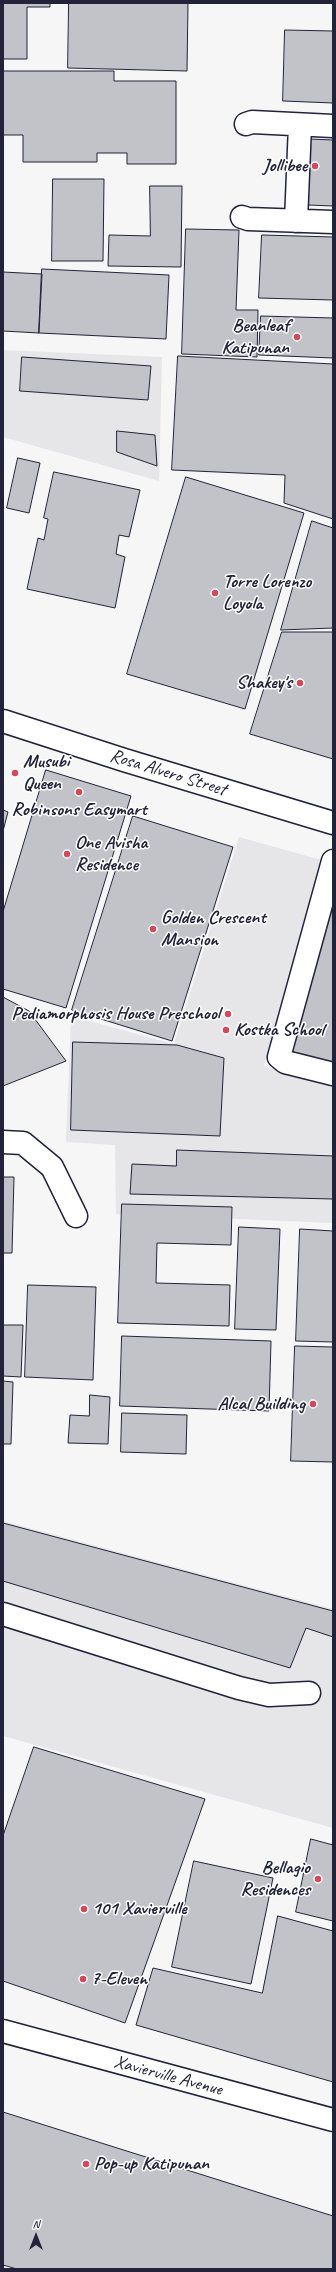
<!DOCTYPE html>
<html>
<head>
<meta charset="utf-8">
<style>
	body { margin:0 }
	#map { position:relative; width:336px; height:2272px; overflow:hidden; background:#f6f6f7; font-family:Caveat,sans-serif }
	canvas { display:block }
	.frame { position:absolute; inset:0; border:4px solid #22223b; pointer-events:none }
	.north { position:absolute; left:16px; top:2216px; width:40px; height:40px; -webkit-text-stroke:3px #fff; paint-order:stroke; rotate:0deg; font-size:11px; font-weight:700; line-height:16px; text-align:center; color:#22223b }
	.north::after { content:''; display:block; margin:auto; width:14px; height:18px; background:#22223b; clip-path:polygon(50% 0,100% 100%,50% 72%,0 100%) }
</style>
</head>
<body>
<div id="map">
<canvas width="336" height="2272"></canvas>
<div class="frame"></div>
<div class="north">N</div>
</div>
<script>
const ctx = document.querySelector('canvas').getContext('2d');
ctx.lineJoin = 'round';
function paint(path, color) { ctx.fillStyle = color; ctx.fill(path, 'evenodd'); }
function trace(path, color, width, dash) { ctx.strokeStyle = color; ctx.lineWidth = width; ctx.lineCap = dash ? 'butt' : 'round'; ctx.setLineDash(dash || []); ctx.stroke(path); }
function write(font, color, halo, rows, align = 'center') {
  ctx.font = font + ' Caveat,sans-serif'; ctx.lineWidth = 3; ctx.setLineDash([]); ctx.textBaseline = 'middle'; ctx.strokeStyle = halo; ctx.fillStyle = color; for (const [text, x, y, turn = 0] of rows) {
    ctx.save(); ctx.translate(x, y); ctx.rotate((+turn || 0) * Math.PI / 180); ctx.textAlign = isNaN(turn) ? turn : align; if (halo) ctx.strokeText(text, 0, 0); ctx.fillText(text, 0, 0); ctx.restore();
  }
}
paint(new Path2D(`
	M3,350L162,357L159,481L3,437Z
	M239,837L325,861L264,1066L333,1086V1223L116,1214L115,1145L66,1142L71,1016L174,1044Z
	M3,1521L333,1609V1828L3,1736Z`), '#e6e6e9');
const building = new Path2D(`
	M3,3H50V7H27V59H3Z
	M69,3H188L187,71L68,68Z
	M285,30L333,31V103L283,101Z
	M3,71H114V81H176V164H127V153H97V162H23V135H3Z
	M310,139L333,140V206L308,205Z
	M53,179H104L103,261H52Z
	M150,186H182L181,267L108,266L109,235L150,236Z
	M186,229L239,230L236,310H258L257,357L182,354Z
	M262,235L333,237V300L259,298Z
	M42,269L169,275L166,339L39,333Z
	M3,272L42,274L39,333L3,331Z
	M261,316L333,318V358L259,355Z
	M178,356L333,364V519L284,503L285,475L172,470Z
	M22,357L151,366L148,400L20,391Z
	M117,431L155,435L157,466L117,452Z
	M18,458L40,463L29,513L7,508Z
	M54,472L140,490L129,537L119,535L116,554L125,557L115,608L27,589L38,538L44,540L48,519L44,518Z
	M186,477L304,513L245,709L127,674Z
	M312,521L333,528V628L281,630Z
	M282,632H333V759L250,734Z
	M46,770L131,796L66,1008L3,989V912Z
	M3,810L8,812L3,831Z
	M133,816L233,847L172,1041L72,1010Z
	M333,877V1068L287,1056Z
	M3,997L29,1011L66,1061L3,1086Z
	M73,1042L177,1045L224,1058L220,1136L71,1130Z
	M177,1150L333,1156V1199L130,1194L132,1164L176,1166Z
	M3,1177H14L12,1253H3Z
	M122,1204L232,1207L231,1245L157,1243L156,1283L230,1285L229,1326L118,1323Z
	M239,1227L280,1229L276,1330L235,1329Z
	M300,1229L333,1231V1342L296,1341Z
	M28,1285L96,1287L93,1380L25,1377Z
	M3,1325H23L21,1377L3,1376Z
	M122,1336L271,1341L269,1411L120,1406Z
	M295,1346L333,1347V1462L291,1461Z
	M3,1381L13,1382L11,1444H3Z
	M90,1395L110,1397L108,1444L68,1443L70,1415L89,1416Z
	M122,1413L187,1415L186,1454L121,1452Z
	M3,1523L333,1611V1637L306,1628L290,1668L3,1581Z
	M34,1747L205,1799L125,2023L3,1981V1836Z
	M311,1839L333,1845V1921L296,1912Z
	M194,1861L273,1878L251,1984L172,1967Z
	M278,1916L333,1931V2082L136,2025L153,1968L262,1993Z
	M3,2112L333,2216V2269H17L3,2265Z`);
paint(building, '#c2c2c9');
trace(building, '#22223b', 1);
const minor = new Path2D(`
	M246,124L252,122L333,126
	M242,217L248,219L333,222
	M296,221L300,125
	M3,721L124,760L333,823
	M333,861L279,1057L285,1062L333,1074
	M3,1142L23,1143L52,1167L76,1216
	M3,1614L239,1688L269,1695L309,1693`);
const major = new Path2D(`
	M3,2031L333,2120`);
trace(minor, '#22223b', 25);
trace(major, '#22223b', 25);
trace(minor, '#fff', 22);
trace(major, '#fff', 22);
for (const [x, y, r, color] of [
	[315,166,4,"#d1495b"],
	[297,337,4,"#d1495b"],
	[215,593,4,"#d1495b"],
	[300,683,4,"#d1495b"],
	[15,773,4,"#d1495b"],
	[79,792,4,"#d1495b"],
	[67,854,4,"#d1495b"],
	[153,929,4,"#d1495b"],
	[228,1014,4,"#d1495b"],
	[226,1030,4,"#d1495b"],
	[313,1404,4,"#d1495b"],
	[318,1879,4,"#d1495b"],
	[84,1909,4,"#d1495b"],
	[83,1979,4,"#d1495b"],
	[86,2164,4,"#d1495b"]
]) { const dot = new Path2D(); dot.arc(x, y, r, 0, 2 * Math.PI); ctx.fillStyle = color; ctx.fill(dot); trace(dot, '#fff', 1.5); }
write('bold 19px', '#22223b', '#fff', [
	["Jollibee",307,166,"right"],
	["Beanleaf",289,326,"right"],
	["Katipunan",289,348,"right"],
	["Torre Lorenzo",223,582],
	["Loyola",223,604],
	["Shakey's",292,683,"right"],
	["Musubi",23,762],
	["Queen",23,784],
	["Robinsons Easymart",79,810,"center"],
	["One Avisha",75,843],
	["Residence",75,865],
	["Golden Crescent",161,918],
	["Mansion",161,940],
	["Pediamorphosis House Preschool",220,1014,"right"],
	["Kostka School",234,1030],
	["Alcal Building",305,1404,"right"],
	["Bellagio",310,1868,"right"],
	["Residences",310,1890,"right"],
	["101 Xavierville",92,1909],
	["7-Eleven",91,1979],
	["Pop-up Katipunan",94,2164]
], 'left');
write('19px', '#22223b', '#fff', [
	["Rosa Alvero Street",168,773,17],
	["Xavierville Avenue",168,2076,15]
]);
</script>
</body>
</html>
